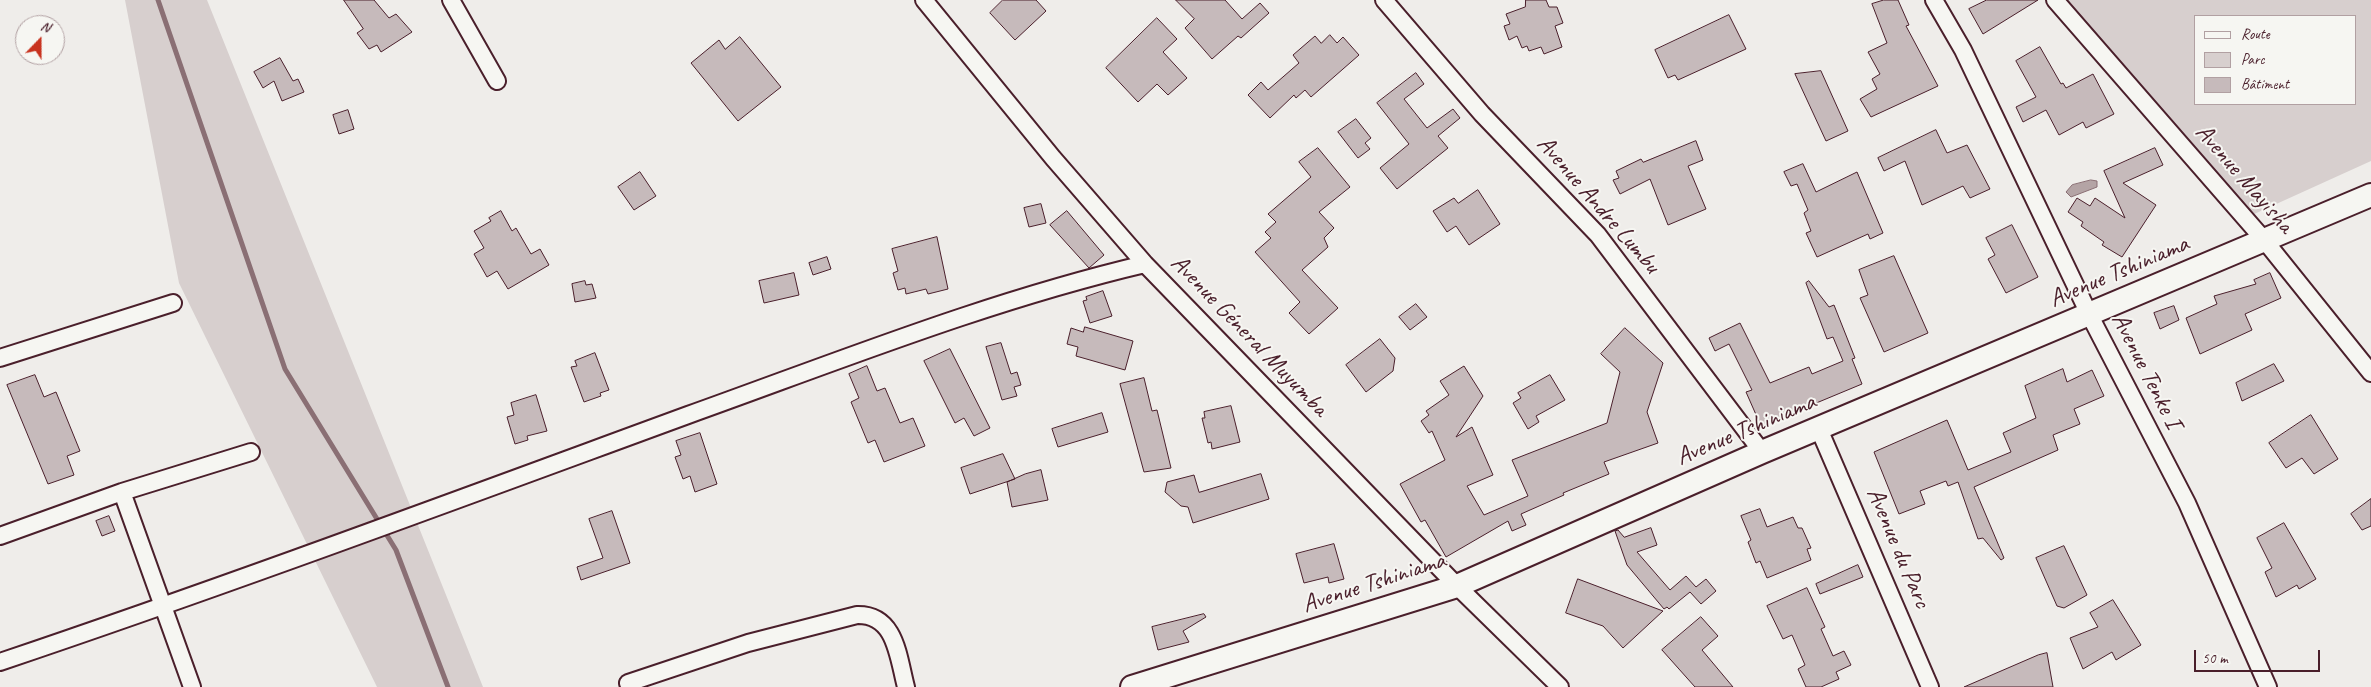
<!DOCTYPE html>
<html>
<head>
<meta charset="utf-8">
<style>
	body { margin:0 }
	#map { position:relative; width:2371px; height:687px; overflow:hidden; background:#efedea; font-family:Caveat,sans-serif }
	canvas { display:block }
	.legend { position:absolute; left:2194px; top:15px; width:162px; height:90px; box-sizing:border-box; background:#f6f6f2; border:1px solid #b1a0a2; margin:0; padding:6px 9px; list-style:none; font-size:15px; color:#4a1f2b }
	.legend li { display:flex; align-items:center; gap:10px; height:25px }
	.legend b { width:25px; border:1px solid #b1a0a2 }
	.north { position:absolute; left:15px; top:15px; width:50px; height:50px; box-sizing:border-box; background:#f6f6f2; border:1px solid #b1a0a2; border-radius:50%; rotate:22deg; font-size:14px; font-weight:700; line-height:20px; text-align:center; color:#4a1f2b }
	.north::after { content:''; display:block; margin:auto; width:18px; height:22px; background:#c8321e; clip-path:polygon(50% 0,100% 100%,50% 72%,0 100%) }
	.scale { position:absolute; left:2194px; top:650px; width:126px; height:22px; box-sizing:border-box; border:2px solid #4a1f2b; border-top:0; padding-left:6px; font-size:15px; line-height:18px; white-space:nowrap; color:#4a1f2b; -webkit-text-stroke:4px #f6f6f2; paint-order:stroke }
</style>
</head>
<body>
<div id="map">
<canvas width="2371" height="687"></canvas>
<ul class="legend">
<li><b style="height:6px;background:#f6f6f2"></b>Route</li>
<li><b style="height:14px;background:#d7cfce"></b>Parc</li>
<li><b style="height:14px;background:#c6babb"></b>Bâtiment</li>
</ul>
<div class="north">N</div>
<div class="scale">50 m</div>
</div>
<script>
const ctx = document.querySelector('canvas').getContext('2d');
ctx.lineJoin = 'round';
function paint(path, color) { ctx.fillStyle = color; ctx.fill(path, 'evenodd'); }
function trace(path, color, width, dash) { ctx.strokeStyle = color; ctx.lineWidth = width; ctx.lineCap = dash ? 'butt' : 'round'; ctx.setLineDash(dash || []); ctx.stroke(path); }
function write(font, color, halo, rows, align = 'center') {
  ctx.font = font + ' Caveat,sans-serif'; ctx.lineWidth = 4; ctx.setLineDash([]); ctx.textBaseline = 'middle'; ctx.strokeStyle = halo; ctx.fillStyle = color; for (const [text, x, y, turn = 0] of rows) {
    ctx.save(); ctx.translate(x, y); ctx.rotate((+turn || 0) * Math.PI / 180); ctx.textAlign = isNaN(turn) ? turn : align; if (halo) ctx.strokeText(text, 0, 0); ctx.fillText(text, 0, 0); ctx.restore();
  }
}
paint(new Path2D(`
	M125,0H207L483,687H377L179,283Z
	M2066,0H2371V161L2252,215ZM2195,16H2355V104H2195Z`), '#d7cfce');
const water = new Path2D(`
	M2091,180L2097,181V187L2071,197L2066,192L2072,185Z`);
paint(water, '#b4a4a5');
trace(water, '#8a6f74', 1);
trace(new Path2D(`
	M158,0L285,369L396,550L448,687`), '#8a6f74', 5);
const building = new Path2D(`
	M344,0H374L389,18L396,14L412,32L381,52L377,45L369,49L357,33L363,29Z
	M1003,0H1036L1046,11L1015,40L990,13Z
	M1176,0H1225L1242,19L1260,3L1269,13L1241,38L1238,36L1212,59L1185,28L1194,19Z
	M1526,0H1546L1549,7H1557L1563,23L1555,26L1562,47L1544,54L1541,47L1529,51L1527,46L1522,48L1517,36L1509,40L1504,26L1510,24L1506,14L1525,7Z
	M1884,0H1898L1909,25L1906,26L1938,86L1871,117L1860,99L1877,89L1872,79L1880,74L1868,52L1887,43L1872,4Z
	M1987,0H2038L1983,34L1969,9Z
	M1729,15L1746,49L1678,80L1675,75L1668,78L1655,50Z
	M1157,18L1177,39L1163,52L1187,78L1168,95L1157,84L1138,102L1106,68Z
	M1330,35L1337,43L1343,37L1359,55L1311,97L1305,90L1296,98L1294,95L1270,118L1248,95L1261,82L1268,90L1299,63L1293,55L1315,36L1321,43Z
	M740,37L781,87L738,121L691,63L719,40L725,49Z
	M2040,47L2061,84L2063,83L2066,88L2093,74L2114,114L2086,128L2083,122L2059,135L2046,110L2023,122L2016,107L2036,97L2016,61Z
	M280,58L293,81L298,79L304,92L282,101L274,81L263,88L254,72Z
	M1821,71L1848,131L1826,141L1795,74Z
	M1416,73L1424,84L1404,99L1427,128L1453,109L1460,118L1438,136L1448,148L1397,189L1380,168L1409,144L1377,103Z
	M348,110L354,129L339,134L333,115Z
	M1356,119L1371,138L1365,143L1370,149L1358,158L1338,132Z
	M1936,130L1947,153L1967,145L1990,189L1970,198L1963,186L1922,205L1905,161L1884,171L1878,158Z
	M1696,141L1703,160L1688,166L1706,209L1668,225L1650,179L1620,194L1613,180L1619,178L1616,171L1641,159L1643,162Z
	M1318,148L1350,187L1319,212L1334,228L1324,238L1328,247L1302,270L1338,308L1309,334L1289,313L1300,302L1255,252L1271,238L1265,232L1276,222L1268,214L1311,177L1299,162Z
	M2155,148L2163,165L2123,183L2156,205L2122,257L2102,245L2104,242L2081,226L2083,222L2068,212L2077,198L2090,206L2095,198L2125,218L2104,171Z
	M1803,164L1816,192L1857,172L1883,233L1870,239L1868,234L1817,257L1806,233L1811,231L1804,213L1808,210L1797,184L1791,186L1784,172Z
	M640,172L656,196L634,210L618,187Z
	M1478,190L1500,224L1469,245L1456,226L1447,232L1433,211L1454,198L1458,203Z
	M1041,204L1046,223L1029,227L1024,208Z
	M501,211L512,231L516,228L531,254L540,249L549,265L508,289L497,271L487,277L474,254L484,248L474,231L491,221L489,218Z
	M1067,211L1104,255L1089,268L1050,225Z
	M2012,225L2038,277L2006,293L1988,259L1995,255L1986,238Z
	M937,237L948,289L928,294L926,289L906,294L905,288L898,290L893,273L898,271L892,249Z
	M1894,256L1928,333L1884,352L1860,298L1868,295L1859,270Z
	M827,257L831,269L813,275L809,263Z
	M794,273L799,295L764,303L759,281Z
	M2270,273L2281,298L2245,314L2252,330L2200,354L2186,318L2217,304L2214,296L2256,284L2254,280Z
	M585,281L586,285L592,284L596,298L575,302L572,284Z
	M1809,281L1829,307L1834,305L1855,358L1852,359L1862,384L1761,426L1746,392L1752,390L1729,344L1715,351L1709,338L1740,323L1770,383L1809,367L1812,374L1843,361L1833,337L1827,339L1806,283Z
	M1103,291L1112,316L1090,323L1083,301L1087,300L1086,297Z
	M1416,304L1427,317L1410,330L1399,317Z
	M2174,306L2179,320L2160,329L2154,313Z
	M1085,327L1133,341L1125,370L1076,356L1078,347L1067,344L1071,328L1083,332Z
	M1625,328L1663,363L1647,412L1658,443L1604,462L1609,474L1563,493L1564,495L1521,514L1526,525L1512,531L1508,521L1446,557L1425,520L1421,522L1400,484L1445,460L1432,431L1429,433L1421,421L1429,415L1426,411L1449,395L1440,381L1464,366L1483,396L1456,437L1472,427L1493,475L1467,486L1484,515L1528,496L1512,460L1607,423L1620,372L1601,354Z
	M1380,339L1395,358L1393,371L1366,392L1346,365Z
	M1001,343L1011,374L1017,372L1021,385L1014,387L1017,396L1002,400L986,347Z
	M950,349L990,428L974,436L964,418L955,423L924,361Z
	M595,353L609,390L600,393L601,396L584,402L571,367L577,366L575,361Z
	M2274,364L2284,381L2242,401L2236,383Z
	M867,366L877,391L885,388L900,423L913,418L925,446L884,462L875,440L868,443L851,402L859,398L849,374Z
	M2063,369L2067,382L2092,370L2104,396L2074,409L2080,424L2053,435L2058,450L1974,487L2004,558L2001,560L1983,538L1978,539L1958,482L1948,486L1946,481L1920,491L1925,504L1899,514L1874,452L1947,420L1968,470L2011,452L2003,433L2036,418L2025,386Z
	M35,375L44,397L56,392L80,451L67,456L74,475L48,484L7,385Z
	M1550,375L1565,400L1536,416L1539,422L1528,429L1513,403L1521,398L1518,393Z
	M1144,378L1152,411L1157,410L1171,468L1144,472L1120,384Z
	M536,395L547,431L527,436L528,440L515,444L507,417L514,415L511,403Z
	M1231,406L1240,442L1212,449L1211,442L1208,443L1202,418H1205L1204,412Z
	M1102,413L1108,432L1058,447L1052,429Z
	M2311,415L2338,459L2314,474L2302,458L2286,468L2269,443Z
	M700,433L717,484L695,492L690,476L683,479L675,457L681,455L676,441Z
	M1003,454L1015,479L970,494L961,468Z
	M1041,470L1048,500L1012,507L1007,482L1025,474Z
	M1261,474L1269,499L1193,523L1188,507L1181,506L1165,492L1167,482L1194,475L1199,492Z
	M2371,499V526L2362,530L2351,514Z
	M1760,509L1767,527L1793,517L1798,528H1802L1811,548L1807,549L1811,560L1767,578L1760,561L1756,563L1748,542L1751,540L1741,516Z
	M612,511L630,563L581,580L577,567L603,558L589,519Z
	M109,516L115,531L102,536L96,521Z
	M2284,523L2316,579L2299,589L2297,585L2276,597L2265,572L2272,568L2257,538Z
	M1651,528L1657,545L1637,552L1670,590L1686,576L1696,587L1706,579L1716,591L1701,604L1690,592L1669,609L1667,607L1664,609L1627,565L1615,531L1618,530L1624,537Z
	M1334,544L1344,579L1329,583L1328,577L1304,583L1296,554Z
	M2064,546L2087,595L2064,608L2057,606L2036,558Z
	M1858,565L1863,577L1820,594L1816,584Z
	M1578,579L1663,611L1623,648L1603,626L1566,613Z
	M1807,588L1825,627L1821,629L1833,656L1844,651L1851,665L1836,672L1839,679L1821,687H1806L1798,669L1805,665L1792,635L1783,639L1767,606Z
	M2113,600L2141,645L2116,660L2112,652L2083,669L2070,638L2098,627L2090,613Z
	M1204,614L1206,617L1183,631L1189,642L1158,650L1152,627Z
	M1701,617L1718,636L1702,650L1733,687H1695L1662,650Z
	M2047,653L2053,687H1964L2038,655Z`);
paint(building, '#c6babb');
trace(building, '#4a1f2b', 1);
const street = new Path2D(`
	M451,0L497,81
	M924,0L1053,158L1145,264L1457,586L1560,687
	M1384,0L1482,114L1598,235L1762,452
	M1934,0L1963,50L2089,314L2187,503L2268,687
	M2055,0L2265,241L2371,373
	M0,358L173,303
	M1819,429L1930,687
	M122,492L192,687
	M0,536L122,492L251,452
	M0,662C231,584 459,499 688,415C839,361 988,301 1145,264
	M628,683L748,643L857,615C896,614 898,657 906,687`);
const secondary = new Path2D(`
	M1132,687L1457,586L1762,452L2371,195`);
trace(street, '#4a1f2b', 20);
trace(secondary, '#4a1f2b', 26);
trace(street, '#f6f6f2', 16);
trace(secondary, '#f6f6f2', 22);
write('25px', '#4a1f2b', '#f6f6f2', [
	["Avenue Mayisha",2244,179,49],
	["Avenue Andre Lumbu",1598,205,49],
	["Avenue Tshiniama",2119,272,-23],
	["Avenue Géneral Muyumba",1249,336,46],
	["Avenue Tenke I",2146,371,63],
	["Avenue Tshiniama",1746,430,-23],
	["Avenue du Parc",1898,548,67],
	["Avenue Tshiniama",1374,583,-18]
]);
</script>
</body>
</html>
